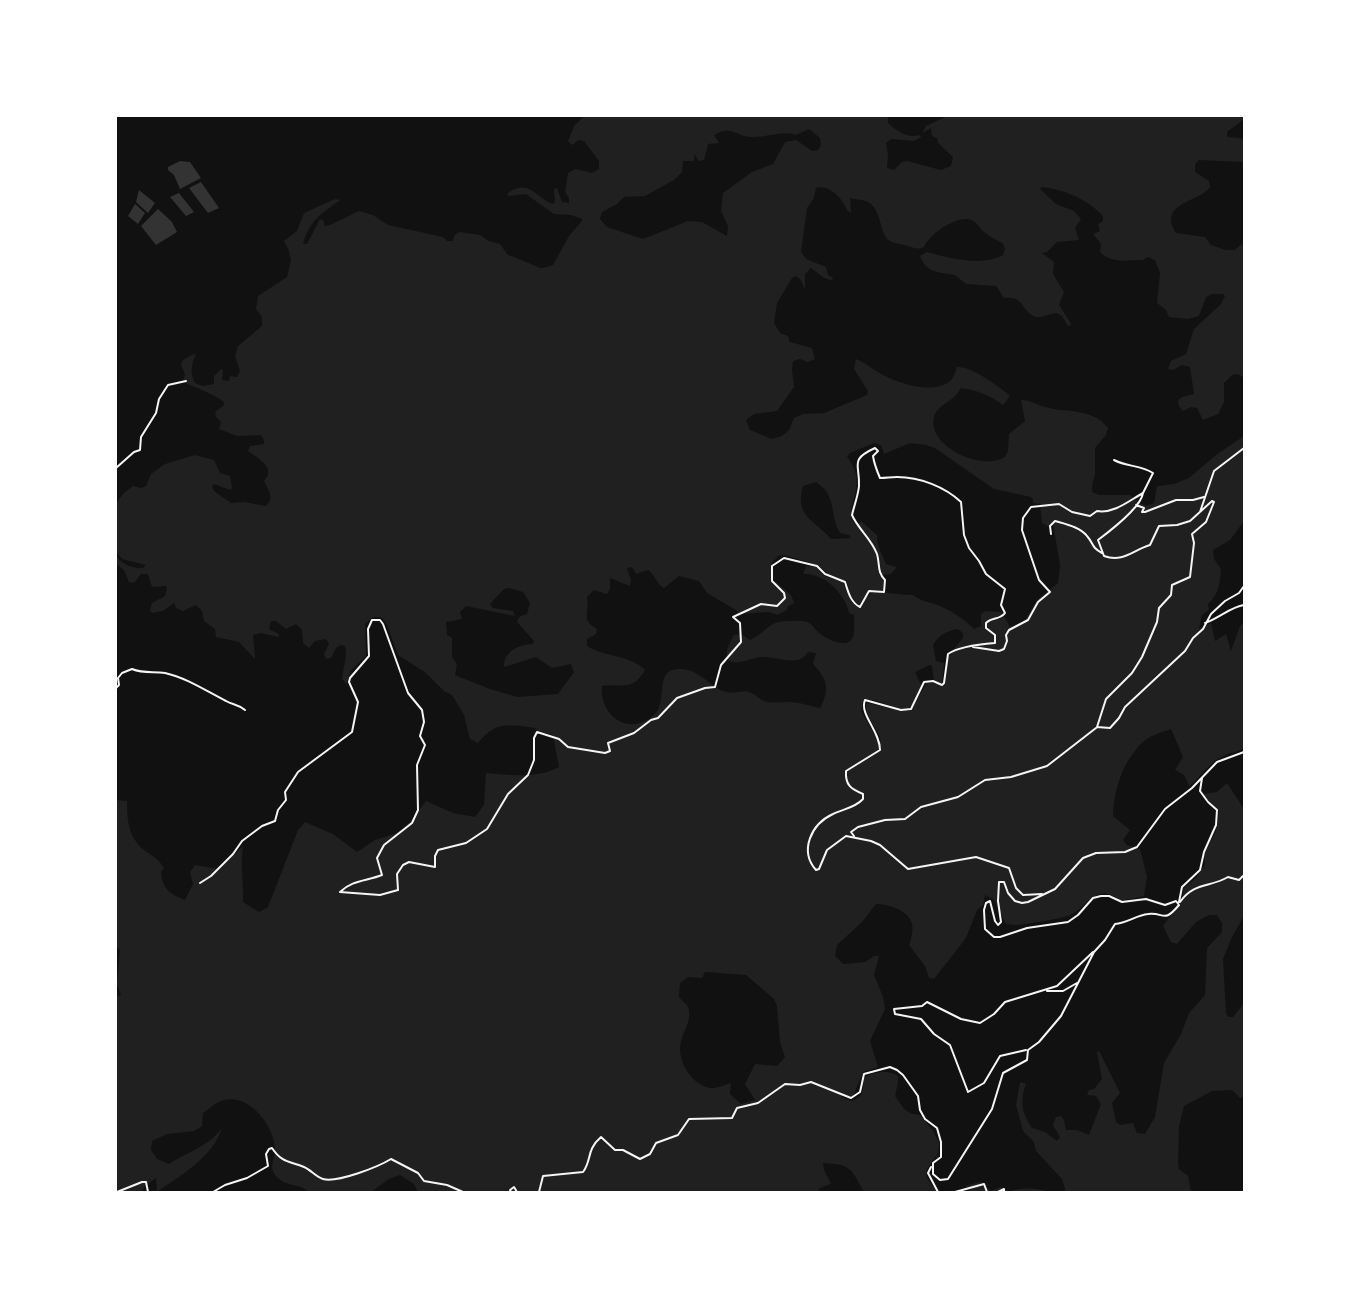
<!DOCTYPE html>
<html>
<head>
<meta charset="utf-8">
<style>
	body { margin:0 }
	#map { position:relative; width:1360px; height:1308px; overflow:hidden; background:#111; font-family:"Source Sans 3",sans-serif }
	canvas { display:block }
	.frame { position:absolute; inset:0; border:117px solid #fff; pointer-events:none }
</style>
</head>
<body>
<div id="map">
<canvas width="1360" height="1308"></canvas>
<div class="frame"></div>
</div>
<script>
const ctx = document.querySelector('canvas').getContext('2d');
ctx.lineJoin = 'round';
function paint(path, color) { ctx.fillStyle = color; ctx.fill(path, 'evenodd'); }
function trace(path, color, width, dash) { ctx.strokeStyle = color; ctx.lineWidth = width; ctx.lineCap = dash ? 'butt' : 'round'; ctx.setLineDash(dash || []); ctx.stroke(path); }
paint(new Path2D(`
	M584,116H888V123C896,131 909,139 920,135L921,137L914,141L891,139L886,143L888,154L887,168L894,170L902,162L907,161L941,170L951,166L953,157L938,143L937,138L932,136L931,128L922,133L926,126L947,116H1244V119L1227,132V137L1240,138L1244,141V162L1199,160L1195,164V172L1209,181L1210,187C1201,202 1157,202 1176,233L1205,237L1211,245L1226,250H1235L1241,244L1244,247V378L1238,374L1232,375L1224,383V402L1218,414L1203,420L1197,408L1191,407L1183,411L1179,406L1178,401L1182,397L1194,394L1190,367L1182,365L1173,370L1168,369L1171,361L1186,354L1194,329L1221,304L1225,296L1223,294H1212L1206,297L1199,316L1188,319L1169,317L1166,310L1157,303L1160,273L1155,260L1148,257L1143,260C1128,260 1112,264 1100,252L1101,244L1093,234L1100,231L1098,224L1103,221V216C1088,200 1064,189 1042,187L1040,189L1056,204L1074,211L1081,219L1075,228L1079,240L1057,242L1047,252L1042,253L1054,262L1053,274L1064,292L1059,305L1070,322L1071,325L1068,326L1062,316L1057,313C1049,313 1041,320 1033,316C1020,308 1024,296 1004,298L996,286L966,284L955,275C940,272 927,274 920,256L927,252C949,258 982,267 1003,255L1005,249L1003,244C998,240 993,239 988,235C981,231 978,223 971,220C958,214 928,235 924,247C916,250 915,248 908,246C903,244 897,244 892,242C879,237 883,215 871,204C865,199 857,200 850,198L851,213L847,210C842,198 829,184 816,188L814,198L807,208L801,252L806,259L826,267L828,275L833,278L832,280L824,278L811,268L805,274V289L800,279L796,276L792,278L777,303L774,323L780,333L788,336L790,342L812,348L815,359L808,362L800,359L793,361L792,370L794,387L777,411L754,414L746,420L750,430L772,439L782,436L789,430L794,418L803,414L824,413L867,395L868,391L854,369L856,359C867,363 874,371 885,376C901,384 932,394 949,382C954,378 955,372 957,367C971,366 999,386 1010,396L1003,405C991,396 978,390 961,388C959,390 958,394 955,396C949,402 939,406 935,414C923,445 982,472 1005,457L1008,451L1009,434L1025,421L1021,400C1030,400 1033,403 1042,406C1058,412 1074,409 1090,415C1098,418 1102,421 1108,428L1106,435L1095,448V475L1092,485V492L1099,495H1130C1138,501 1143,509 1154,503L1157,486L1174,484L1189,478L1216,455L1244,436V521L1230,540L1213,550L1214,559L1221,569C1220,583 1219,594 1208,604L1209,610L1202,615L1199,629L1211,623L1215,641L1226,634L1231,651L1240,626L1244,622V748C1237,753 1230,752 1223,756C1207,764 1201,777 1189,786L1184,775L1175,770L1183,757L1171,729C1163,732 1152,735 1145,740C1123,760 1114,788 1113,816L1130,830L1123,840L1127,845L1140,849L1147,877L1144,896L1121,901C1094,880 1088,909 1068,916C1057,919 1024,925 1013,925L1006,924L994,900L985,895L983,905L977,910L966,938L934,979L929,978L925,966L909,945C910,941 912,937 912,933C917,913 891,904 876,904L862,922L837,945L835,956L843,964L865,962L874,956H879L874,975L883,997L885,1009L870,1041L878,1067L863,1072L853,1096L847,1097L844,1095L841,1097L852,1101C865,1096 862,1090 864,1078C873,1072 888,1069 898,1076V1083L895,1096C903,1107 905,1114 920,1115L933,1131L939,1143L938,1153L926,1171L927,1178L937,1192H864C850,1167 852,1165 823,1163L824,1170L831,1184L820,1188L818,1192H418L414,1184L400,1175L389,1179L371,1192H309C300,1183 285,1187 276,1176C268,1167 275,1160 275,1150C275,1126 248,1091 221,1101C215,1103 209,1109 203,1113L202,1126L194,1131L167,1134L152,1141L151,1150L157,1159L169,1164C189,1151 208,1147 222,1128C213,1157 181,1175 157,1192L156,1178L146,1185L141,1192H116V997L121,995L117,985L120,950L116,946V800L127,801C127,823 129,840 148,853C156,858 159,860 164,868L161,872C162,889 170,894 185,900L193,884L190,872L195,865L218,869L243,846C240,865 244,883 243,902L259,912L268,907L298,830L305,822L333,834L357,852L375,840L397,833L411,821L426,801L453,813L475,817L484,805L486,773C511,775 536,779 559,767L553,735L538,731L535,728C509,724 495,721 478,743L470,739L464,715L452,695L444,691L426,673L398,655L387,625L381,617H373L365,624L366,656L350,671L347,684L342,679C343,667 348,657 345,646L340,645L336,648L331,658L326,659L324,654L329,644L326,639L315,641L309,648L303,643L302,630L296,624L286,629L276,621H271L269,629L279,634L278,637L261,633L253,635L255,659L239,642L216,637L215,629L204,621L202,611L196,605L183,611L176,608L174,603L163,611L152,613L150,611L152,603L165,596L167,588L166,586L152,587L148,574H141L134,583L129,582L124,570L116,564V555C121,564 133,569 143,568L146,565L122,559L116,551V503L124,493L133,486L141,488L146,486L151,474L165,464L195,455L214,460L220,473L230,476L232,488L230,490L214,484L212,486L214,491L231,503L244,502L266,506C275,497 268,490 264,481C277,468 258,458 248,451L250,446L264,444V440L261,435L237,436L219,429L221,422L216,417L215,412L224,405V402C214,394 196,388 183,382L185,374L181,365L183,360L196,353C192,364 189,372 195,383L203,386L214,384V376L221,369L223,370L222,380L229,381L230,376L237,377L240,371L235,356L238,346L262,326V317L256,309L258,296L287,277L291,261L289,251L284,241L297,231L304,213L335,199L340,200C322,213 309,221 303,244H307L320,219L324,221V226L330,225L359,211L373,215L388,225L443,237L447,241H453L454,236L459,232L480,235L489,241L500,244L508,255C516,257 539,268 541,268C545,268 549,266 553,265L569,236L582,221V219L571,215L554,214L526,194L508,196V193C529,178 535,197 553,204L555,202L554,189L557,188L562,202L569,203V198L565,192L568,173L575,169L592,173L599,169V161L584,141L579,140L572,145L568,141L574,126ZM809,129L820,138L821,145L818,150L812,151L796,140L785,142L773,164L752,172L723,193L721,211L728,226L727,236L702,222L688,221L643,239L607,227L600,219L602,212L617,204L624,197L645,196L674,180L682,172L683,161H694L695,154L698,161L704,160L708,144L719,143L714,135C732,125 734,136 751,137C766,138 784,130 796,135ZM874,443L881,445L884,454L910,443L926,445L935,448L994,489L1031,497L1033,499V503L1040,504L1042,523L1049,527L1053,523L1060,565L1058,583L1037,600L1025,621L1010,627L1002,612L985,611L981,614V626L974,629C963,618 953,612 940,606C931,602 921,602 913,595C899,595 887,592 873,592L865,599L862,607C848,607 849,591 842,582L825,576L817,567L806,566L803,574C824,572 846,595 849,613L854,615C854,621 855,631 853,637C847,650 826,639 818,632C812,626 811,621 801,621C793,621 780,620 773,624C764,629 760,636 750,640L741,634L734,635C729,644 724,651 729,661C741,665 749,658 761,657C776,656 799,668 808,652L816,653L813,664C828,680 830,689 820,708C810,706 799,702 788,702C781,702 774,703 767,702C759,700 756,694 749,692C739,690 733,695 723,691C707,684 698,668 678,669C653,670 669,703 653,716C627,737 599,714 602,686C623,683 632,692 645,670C631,655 604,657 587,646V639L596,634L597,629C580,620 590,613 587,597L594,590L607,594L610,589V578L630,586L631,580L627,568L632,567L636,574L648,570C655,574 656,584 664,588L679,576L699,581L707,593L736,610L739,614L769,612L777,615L787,610V607L794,603L791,595L771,578L772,563L778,556L784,555L818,565L829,575L847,582L851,597L859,605L869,590L882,591L885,579L884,575L891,574L897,567L886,564C882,554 877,546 877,535L861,521L857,526C839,508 872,488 847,457L850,453ZM816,482C838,496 829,515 840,533L849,535L851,538L831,539C815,520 794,517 803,486ZM509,588L523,592L530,603L527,614L519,617L517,622L534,641L533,644C518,645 504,651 504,667L536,657L552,668L571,664L574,672L558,694L517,697L490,689L455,675L457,664L452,657V638L447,635L446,622L462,619L460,612L466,606L515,616L513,611L493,608L490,604L504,589ZM958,629L963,633V638L953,650L958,649C943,656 947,671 944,685L941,686L938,685L942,684L944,663L936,661L933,645C939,635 947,631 958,629ZM929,665L932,666L934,680L937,684L927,682L911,711H901L869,703L866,704C865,718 878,728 881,741H878L861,711L863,700H874L904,710L912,706L921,685L915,672ZM705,972L746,975L774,999L777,1006L780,1042L785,1057L777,1066L755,1064L745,1084L755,1100L741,1104L730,1094L731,1083C724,1085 716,1089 710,1088C692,1085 676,1060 681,1042C683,1031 691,1022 689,1010C688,1004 683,1002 679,997L680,983L688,977L702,978Z
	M1227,783L1244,809V916L1232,937L1223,959L1226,1014L1229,1017H1233L1244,1003V1097L1240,1098L1232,1090L1212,1091L1184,1106L1179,1126L1178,1164L1179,1169L1188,1176L1191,1192H1066L1062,1179L1036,1151L1034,1142L1023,1131L1016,1105L1020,1082L1026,1084C1020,1101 1021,1112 1032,1128L1045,1132L1057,1141L1060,1137L1053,1125L1056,1117L1061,1116L1064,1120L1066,1130H1077L1089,1135L1101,1104L1096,1096L1087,1095L1089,1090L1094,1089L1102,1079L1097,1052L1099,1051L1120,1093L1112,1103L1116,1122L1120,1125L1133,1123L1137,1133L1145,1134L1155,1117L1164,1063L1181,1034L1189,1013L1205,995L1207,948L1222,932V923L1217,915H1209L1196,922L1177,944L1171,942L1163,926C1174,910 1181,909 1184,888L1196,878L1205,865L1204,855L1216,831L1219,812L1203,794L1217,792Z
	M979,1182L985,1183L990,1191L1001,1187L1010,1192C1018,1187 1040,1188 1048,1192H963L971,1190L965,1186Z`), '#202020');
paint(new Path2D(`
	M180,161L190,162L201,178L180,189L174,175L168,170V167Z
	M201,182L219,208L208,213L189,188Z
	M139,190L155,203L148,213L136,202Z
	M179,193L194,212L186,216L170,197Z
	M135,204L145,213L138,224L128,216Z
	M158,209L172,222L177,232L156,245L141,226Z`), '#333');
trace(new Path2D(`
	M1114,460C1127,467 1141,465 1153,473L1143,493
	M116,468L134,452L140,450L141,437L156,413L159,399L168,385L186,381
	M1136,505L1144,508L1142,512H1145L1176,500H1193L1204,497
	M1200,512L1214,471L1244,448
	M1051,534L1050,526L1055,521C1065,524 1080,527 1087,536C1094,544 1091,547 1102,553
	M1205,623C1220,618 1230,607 1244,605
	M973,647L999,651L1004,649L1007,641L1006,635L1009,630L1028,620L1038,602L1050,592L1039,580L1022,530L1023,518L1031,507L1059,504L1072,512L1090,516L1097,511C1114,514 1130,500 1143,493C1141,507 1110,531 1098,540L1104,556C1123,563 1133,550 1150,545L1159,526L1177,525L1190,521L1212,501L1214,502L1206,522L1192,534L1194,543L1190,577L1172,585L1171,595L1159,608L1157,622L1142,657L1132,673L1106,699L1097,727L1110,728L1119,718L1125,707L1185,651L1193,638L1203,629L1211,614L1225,601L1239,593L1244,586
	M116,688L119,685L118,678L122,673L132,669C144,674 154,671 165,673C187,678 206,691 226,701C233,705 238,704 245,710
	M854,836L851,832L858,827L885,820L905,819L921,807L958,797L985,780L1011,777L1047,766L1096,728
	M200,883L211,876L233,854L242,841L262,826L275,821L278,810L286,800L285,792L298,772L352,732L358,702L349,682L350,678L369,656L368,629L372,620H380L383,624L408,693L422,710L424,722L420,736L425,745L417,765L418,810L412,823L384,845L377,858L382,875C367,881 352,880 340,892L380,895L398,890L397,874L403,865L409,862L435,867V856L438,850L466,843L487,829L508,794L528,775L534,760V738L537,732L559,739L568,747L605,753L610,751L608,743L634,733L651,720L658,718L677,698L705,688L715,687L721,665L741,642L740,623L733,617L761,604L777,606L785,598L784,593L772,581V566L784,558L817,566L825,574L845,582C848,591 850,602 860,607L869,591L884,592L885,580C877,572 880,564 877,554C871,538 858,529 852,515C854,506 858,496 859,486C860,464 849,460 875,448L878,451L873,456C874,463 877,471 880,478C886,478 891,477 897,477C920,477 945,487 961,502L964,535L969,548L979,561L986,574L1005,589L1001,605L1005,613C1000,620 992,617 986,623V628L995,635V643C982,644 958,647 948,654L944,683L942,685L933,681L924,682L911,709L901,710L865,700C859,714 880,731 880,750L846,771C845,785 851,789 863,794V799C855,808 843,809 833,814C811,824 799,851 816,870L819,869L827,850L846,836L871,841L880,845L908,869L976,857L1009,868L1016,888L1023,895L1042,894
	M1179,902L1182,887L1200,870L1204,852L1216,825L1217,810L1208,802L1200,791L1202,778
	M1180,902C1194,882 1209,888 1228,877L1239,880L1244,875
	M1047,991H1063L1077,983
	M1026,1050L1000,1056L984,1083L968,1092L950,1045L934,1034L921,1019L895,1014L894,1009L922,1006L927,1002L961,1019L980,1023L994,1014L1005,1002L1057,986L1093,952
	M931,1167L928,1173L938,1192
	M117,1192L142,1182H146L148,1192
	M196,1192H201
	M213,1192L225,1185L247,1178L268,1166L266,1154L269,1149L272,1148C282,1163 289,1161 304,1167C311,1170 316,1177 323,1179C337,1183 378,1167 391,1159L418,1173L424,1181L447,1185L463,1192
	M511,1192L510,1190L514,1187L517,1192
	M539,1192L543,1176L583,1172C592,1160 586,1150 601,1137L615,1150H623L640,1159L650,1154L656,1143L678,1135L689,1119L732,1118L737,1108L758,1103L785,1084L800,1085L811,1082L851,1098L860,1092L864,1074L890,1067L897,1070L903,1075L918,1096L920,1110L925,1119L937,1128L941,1142V1157L933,1163V1174L940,1180L948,1179L992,1109L1003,1073L1027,1060L1028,1050L1039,1042L1061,1016L1094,952L1105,940L1115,924C1127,923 1137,915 1148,914C1165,912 1163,924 1179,905L1176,901L1165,905L1146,899L1122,902L1109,896H1101L1093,898L1078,915L1068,922L1027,928L1000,937H994L985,929L984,910L986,903L990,901L995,921L998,925L1001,922L998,901L999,882H1004L1008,893L1015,901L1022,903L1028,902L1055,889L1083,858L1096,853L1125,852L1137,847L1165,809L1192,788L1217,762L1244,752
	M955,1192L984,1184L987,1192
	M998,1192L1004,1189V1192`), '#f5f5f5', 2);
</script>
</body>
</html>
